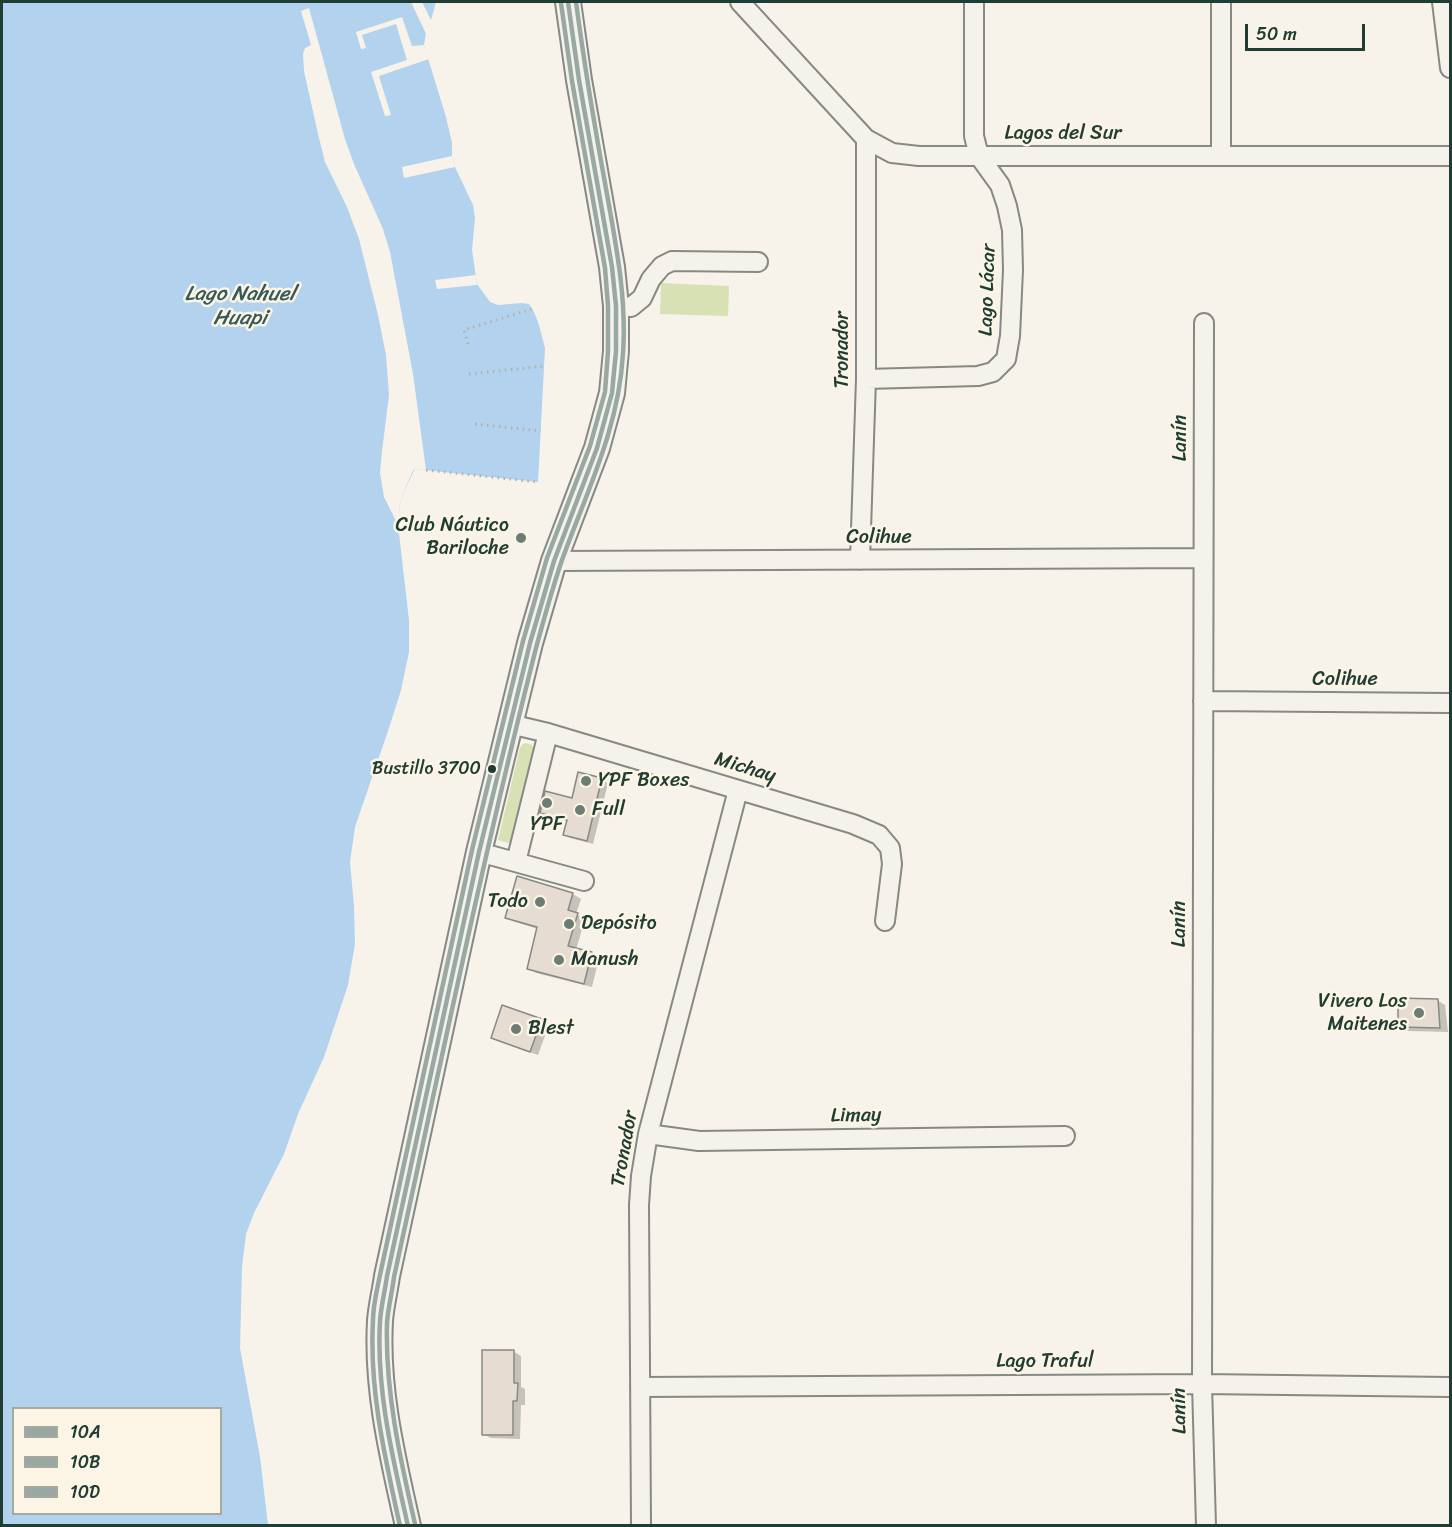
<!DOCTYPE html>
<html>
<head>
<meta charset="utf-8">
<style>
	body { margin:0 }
	#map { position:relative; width:1452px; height:1527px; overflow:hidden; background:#f7f3ea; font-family:Sriracha,sans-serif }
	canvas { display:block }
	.frame { position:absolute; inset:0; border:3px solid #1f3d34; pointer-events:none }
	.legend { position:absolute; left:12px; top:1407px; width:210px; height:108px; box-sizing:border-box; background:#fcf5e5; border:2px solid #a4ab9e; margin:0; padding:8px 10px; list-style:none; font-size:18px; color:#1f3d34 }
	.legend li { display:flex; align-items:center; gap:12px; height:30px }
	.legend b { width:30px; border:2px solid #a4ab9e }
	.scale { position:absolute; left:1245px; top:24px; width:120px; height:27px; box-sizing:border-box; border:3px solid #1f3d34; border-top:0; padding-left:8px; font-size:18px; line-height:21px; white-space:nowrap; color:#1f3d34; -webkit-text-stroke:4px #fcf5e5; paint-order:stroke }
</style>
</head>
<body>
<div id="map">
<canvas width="1452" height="1527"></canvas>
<div class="frame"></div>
<ul class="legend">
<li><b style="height:8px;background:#9aa8a4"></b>10A</li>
<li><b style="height:8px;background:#9aa8a4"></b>10B</li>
<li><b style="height:8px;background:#9aa8a4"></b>10D</li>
</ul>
<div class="scale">50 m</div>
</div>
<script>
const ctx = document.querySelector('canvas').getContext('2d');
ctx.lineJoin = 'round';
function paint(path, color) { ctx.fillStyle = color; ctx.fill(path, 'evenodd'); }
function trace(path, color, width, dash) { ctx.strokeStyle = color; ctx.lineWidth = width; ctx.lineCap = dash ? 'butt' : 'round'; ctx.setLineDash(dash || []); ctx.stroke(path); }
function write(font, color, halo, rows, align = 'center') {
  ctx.font = font + ' Sriracha,sans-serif'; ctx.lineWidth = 5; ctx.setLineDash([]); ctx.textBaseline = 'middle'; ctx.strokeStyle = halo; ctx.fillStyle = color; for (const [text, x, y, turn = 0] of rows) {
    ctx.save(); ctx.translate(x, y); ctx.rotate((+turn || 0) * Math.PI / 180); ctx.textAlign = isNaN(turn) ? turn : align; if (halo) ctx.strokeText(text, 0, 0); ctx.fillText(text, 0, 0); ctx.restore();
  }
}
paint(new Path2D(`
	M661,283L729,286L728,316L660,314Z
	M526,743L532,745L535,753L515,845L498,840L520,748L523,744Z`), '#d7e1b4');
paint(new Path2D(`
	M2,2H436L431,20L426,33L424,45L446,117L452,143V156L455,167L473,205L475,218L472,250L477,284L490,302L498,305L522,303L529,304C538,316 541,333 545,348L538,482L415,469L406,487L400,504L398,525L409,620V652L401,690L389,728L355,827L350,862L354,906L355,944L348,985L324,1057L298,1114L284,1154L254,1213L246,1234L242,1267L240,1348L260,1457L268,1525L2,1526ZM14,1408H220V1514H14Z`), '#b2d2ee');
paint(new Path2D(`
	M411,2H422L433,24L428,38Z
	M309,8L345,139L354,164L383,229L390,252L413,374L426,470L414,469L406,486L400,504L398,525L384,497L380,473L382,451L389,395L386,355L378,315L359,239L347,207L325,162L318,134L304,71L303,54L305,48L311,45L301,11Z
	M402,17L412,46L424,45L429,59L379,76L391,115L385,116L371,72L407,60L396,24L362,35L366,48L361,49L356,32Z
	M452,156L455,167L404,178L402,167Z
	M476,275L477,285L437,289L435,280Z`), '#f7f3ea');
paint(new Path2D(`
	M579,774L602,780L608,783L593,844L570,838L565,835L568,821L547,816L541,813L573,799Z
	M518,878L573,894L581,899L576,914L585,919L576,950L591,953L599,958L592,987L536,973L528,968L538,929L515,922L507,917Z
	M1437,1000L1445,1005L1448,1032L1408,1031L1400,1026Z
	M541,1020L549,1025L538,1055L501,1042L493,1038Z
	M513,1351L521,1356V1387L525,1389V1405H521L520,1439L491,1438L483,1434Z`), '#0003');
const building = new Path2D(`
	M578,772L602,778L587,841L563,835L567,820L540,813L545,791L572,798Z
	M517,876L573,893L568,910L578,913L568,946L592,952L584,984L527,969L537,927L505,918Z
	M1398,998L1438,999L1440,1028L1398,1027Z
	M502,1005L542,1019L530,1052L491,1038Z
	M482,1350H514V1383H518L517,1401H513V1435H482Z`);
paint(building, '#e6dcd1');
trace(building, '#868984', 1.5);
const minor = new Path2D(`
	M740,2L866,139L892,153L919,156H1450
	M1221,2V156
	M1442,2L1450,68
	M616,306L631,307L642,298L651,279L662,266L672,261L758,262
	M1204,323L1202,1384L1206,1526
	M866,379L978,376L993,372L1006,359L1010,336L1013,270L1012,230L1007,206L1000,185L979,156L974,136V2
	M860,560L866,379V139
	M554,561L1203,558
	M1203,701L1450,703
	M510,724L548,733L853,824L879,835L890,848L892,864L885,921
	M479,852L584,881
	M516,862L548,733
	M648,1134L699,1141L1065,1136
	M640,1387L1202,1384L1450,1387
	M641,1526L639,1205L641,1176L648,1134L738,790`);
const major = new Path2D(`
	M408,1526C393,1459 376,1390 380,1321C381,1306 385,1291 387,1276L479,852L530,643L554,561L597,448L612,393L616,351V306L612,267L579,80L568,2`);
trace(minor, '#868984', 22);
trace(major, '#868984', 28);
trace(new Path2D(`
	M468,344L464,330L532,309
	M469,374L545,366
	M475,424L541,431
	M426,470L538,482`), '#b0b2ad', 3, [1.5, 4.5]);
trace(minor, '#f5f2ec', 18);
trace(major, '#f5f2ec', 24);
trace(new Path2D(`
	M408,1526C393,1459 376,1391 380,1321C381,1306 385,1291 387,1276L479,852L530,643L554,561L597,448L612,393L616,351V306L612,267L579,80L568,2`), '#9aa8a4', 4.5);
trace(new Path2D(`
	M415,1524C400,1458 385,1391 387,1323C388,1308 392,1293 394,1277C440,1067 483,857 536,648C544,619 552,589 562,560C587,491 619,428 623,353C627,296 615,240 605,183C594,123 584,62 576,2`), '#9aa8a4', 4.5);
trace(new Path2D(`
	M400,1526C385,1458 369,1390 373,1320C373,1305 377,1290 380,1275L472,850L523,641L547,558L590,446L605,392L608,351V306L605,268L572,81L561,3`), '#9aa8a4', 4.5);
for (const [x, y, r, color] of [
	[521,538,6,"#6b7d74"],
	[492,769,5,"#1f3d34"],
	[586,781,6,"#6b7d74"],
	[547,803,6,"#6b7d74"],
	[580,810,6,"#6b7d74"],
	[540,902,6,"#6b7d74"],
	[569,924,6,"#6b7d74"],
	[559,960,6,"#6b7d74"],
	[1419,1013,6,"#6b7d74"],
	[516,1029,6,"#6b7d74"]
]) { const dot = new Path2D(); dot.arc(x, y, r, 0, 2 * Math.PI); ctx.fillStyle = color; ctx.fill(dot); trace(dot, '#fcf5e5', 2); }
write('18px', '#1f3d34', '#fcf5e5', [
	["Bustillo 3700",481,769]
], 'right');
write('20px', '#1f3d34', '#fcf5e5', [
	["Lagos del Sur",1063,134],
	["Lago Lácar",988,290,-88],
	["Tronador",843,350,-90],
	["Lanín",1181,438,-90],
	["Colihue",879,538],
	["Colihue",1345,680],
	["Michay",745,768,17],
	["Lanín",1180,924,-90],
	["Limay",856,1116,-1],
	["Tronador",625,1149,-80],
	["Lago Traful",1045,1362],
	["Lanín",1180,1411,-91]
]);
write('20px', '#1f3d34', '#fcf5e5', [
	["Club Náutico",509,526,"right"],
	["Bariloche",509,549,"right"],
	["YPF Boxes",598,781],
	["Full",592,810],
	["YPF",547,825,"center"],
	["Todo",528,902,"right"],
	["Depósito",581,924],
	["Manush",571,960],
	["Vivero Los",1407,1002,"right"],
	["Maitenes",1407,1025,"right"],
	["Blest",528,1029]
], 'left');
write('italic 21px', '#365859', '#fcf5e5', [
	["Lago Nahuel",240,295],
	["Huapi",240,319]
]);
</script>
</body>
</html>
